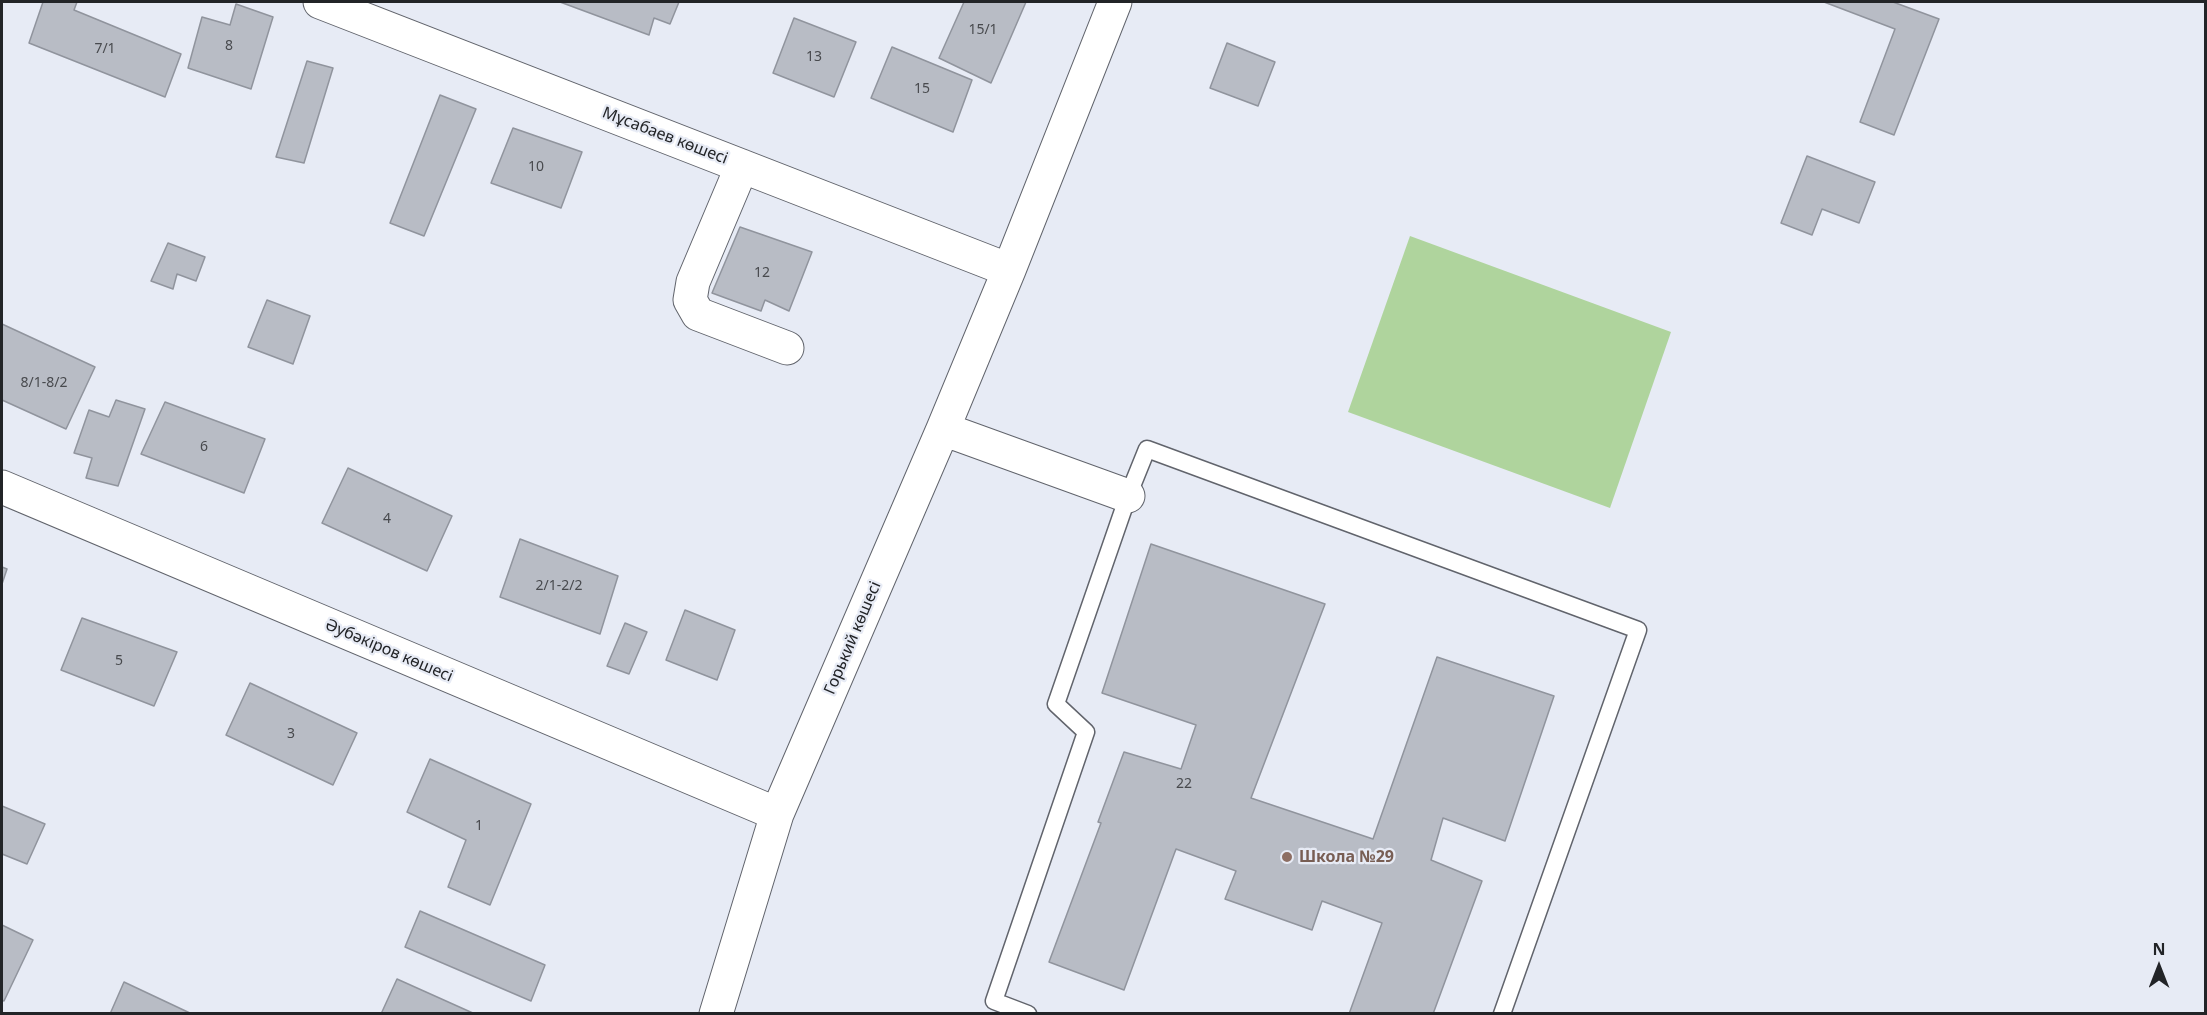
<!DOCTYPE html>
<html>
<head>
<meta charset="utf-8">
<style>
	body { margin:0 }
	#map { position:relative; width:2207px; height:1015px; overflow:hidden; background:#e7ebf5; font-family:"Noto Sans",sans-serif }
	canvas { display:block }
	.frame { position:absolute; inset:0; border:3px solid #222427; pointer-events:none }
	.north { position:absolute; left:2129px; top:937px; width:60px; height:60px; -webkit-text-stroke:4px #e7ebf5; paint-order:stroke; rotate:0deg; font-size:16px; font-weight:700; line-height:24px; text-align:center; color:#222427 }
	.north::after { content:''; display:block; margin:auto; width:21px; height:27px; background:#222427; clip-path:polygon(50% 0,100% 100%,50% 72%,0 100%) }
</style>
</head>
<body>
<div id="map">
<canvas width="2207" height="1015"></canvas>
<div class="frame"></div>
<div class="north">N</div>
</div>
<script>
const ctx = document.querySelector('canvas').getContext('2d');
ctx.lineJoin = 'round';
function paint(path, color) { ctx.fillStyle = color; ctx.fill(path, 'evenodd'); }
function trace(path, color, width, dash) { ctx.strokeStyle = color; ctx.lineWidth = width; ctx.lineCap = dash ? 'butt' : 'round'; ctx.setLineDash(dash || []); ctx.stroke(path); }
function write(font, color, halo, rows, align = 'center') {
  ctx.font = font + ' "Noto Sans",sans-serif'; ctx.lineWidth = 4.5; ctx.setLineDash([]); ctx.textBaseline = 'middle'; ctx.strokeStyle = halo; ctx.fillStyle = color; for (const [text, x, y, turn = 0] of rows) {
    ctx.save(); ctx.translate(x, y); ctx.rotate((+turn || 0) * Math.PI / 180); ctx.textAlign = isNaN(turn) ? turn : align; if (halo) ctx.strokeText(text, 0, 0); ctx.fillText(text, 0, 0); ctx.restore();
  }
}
paint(new Path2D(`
	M1410,236L1671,332L1610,508L1348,412Z`), '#afd49d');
const building = new Path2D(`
	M43,2H77L74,10L181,54L165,97L29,43Z
	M560,2H679L670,24L654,18L649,35Z
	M964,2H1026L991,83L939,58Z
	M1824,2H1893L1939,19L1894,135L1860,122L1895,29Z
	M236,4L273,17L251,89L188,68L202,17L230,25Z
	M794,18L856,42L834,97L773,73Z
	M1227,43L1275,62L1258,106L1210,88Z
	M892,47L972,80L953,132L871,98Z
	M307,61L333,68L304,163L276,157Z
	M440,95L476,109L424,236L390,223Z
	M513,128L582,152L561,208L491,183Z
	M1807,156L1875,182L1859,223L1822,209L1812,235L1781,223Z
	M740,227L812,252L789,311L765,300L761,311L712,293Z
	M168,243L205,257L196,281L177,274L173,289L151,281Z
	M267,300L310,316L293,364L248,347Z
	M2,324L95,367L66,429L2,400Z
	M116,400L145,409L118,486L86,478L92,458L74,453L89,410L109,417Z
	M165,402L265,439L244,493L141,454Z
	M348,468L452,516L427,571L322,523Z
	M520,539L618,576L600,634L500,597Z
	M1151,544L1325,604L1251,798L1373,839L1437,657L1554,696L1505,841L1443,818L1431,860L1482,881L1433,1014H1349L1382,923L1322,901L1312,930L1225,899L1236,871L1176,849L1124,990L1049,962L1101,823L1098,822L1124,752L1181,769L1196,725L1102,693Z
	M2,567L7,569L2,584Z
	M685,610L735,630L717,680L666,660Z
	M82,618L177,652L154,706L61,670Z
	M625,623L647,632L629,674L607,666Z
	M250,683L357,733L333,785L226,735Z
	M430,759L531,804L490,905L448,887L466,840L407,812Z
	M2,806L45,824L27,864L2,854Z
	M420,911L545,965L531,1001L405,947Z
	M2,925L33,940L4,1001L2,1000Z
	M397,979L475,1014H381Z
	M124,982L192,1014H110Z`);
paint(building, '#b8bcc5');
trace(building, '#90949d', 1.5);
const lane = new Path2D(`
	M1028,1014L994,1001L1086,732L1056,704L1128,496L1147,449L1638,630L1502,1014`);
const street = new Path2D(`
	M320,2L1009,270
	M742,166L693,282L690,300L698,314L787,348
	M943,429L1128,496
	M2,487L777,814
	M716,1014L777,814L943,429L1009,270L1115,2`);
trace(lane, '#61646c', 19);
trace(street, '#61646c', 35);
trace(lane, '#fff', 16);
trace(street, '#fff', 33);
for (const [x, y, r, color] of [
	[1287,857,6,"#8d6e63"]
]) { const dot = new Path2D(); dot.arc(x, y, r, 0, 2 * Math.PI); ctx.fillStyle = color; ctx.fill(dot); trace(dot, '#e7ebf5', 2); }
write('14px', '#484a4e', null, [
	["15/1",983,30],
	["8",229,46],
	["7/1",105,49],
	["13",814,57],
	["15",922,89],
	["10",536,167],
	["12",762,273],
	["8/1-8/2",44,383],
	["6",204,447],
	["4",387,519],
	["2/1-2/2",559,586],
	["5",119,661],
	["3",291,734],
	["22",1184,784],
	["1",479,826]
]);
write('16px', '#222427', '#e7ebf5', [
	["Мұсабаев көшесі",665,136,21],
	["Горький көшесі",853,638,-67],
	["Әубәкіров көшесі",389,651,23]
]);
write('bold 16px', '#785e54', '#e7ebf5', [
	["Школа №29",1299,857]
], 'left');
</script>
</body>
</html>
